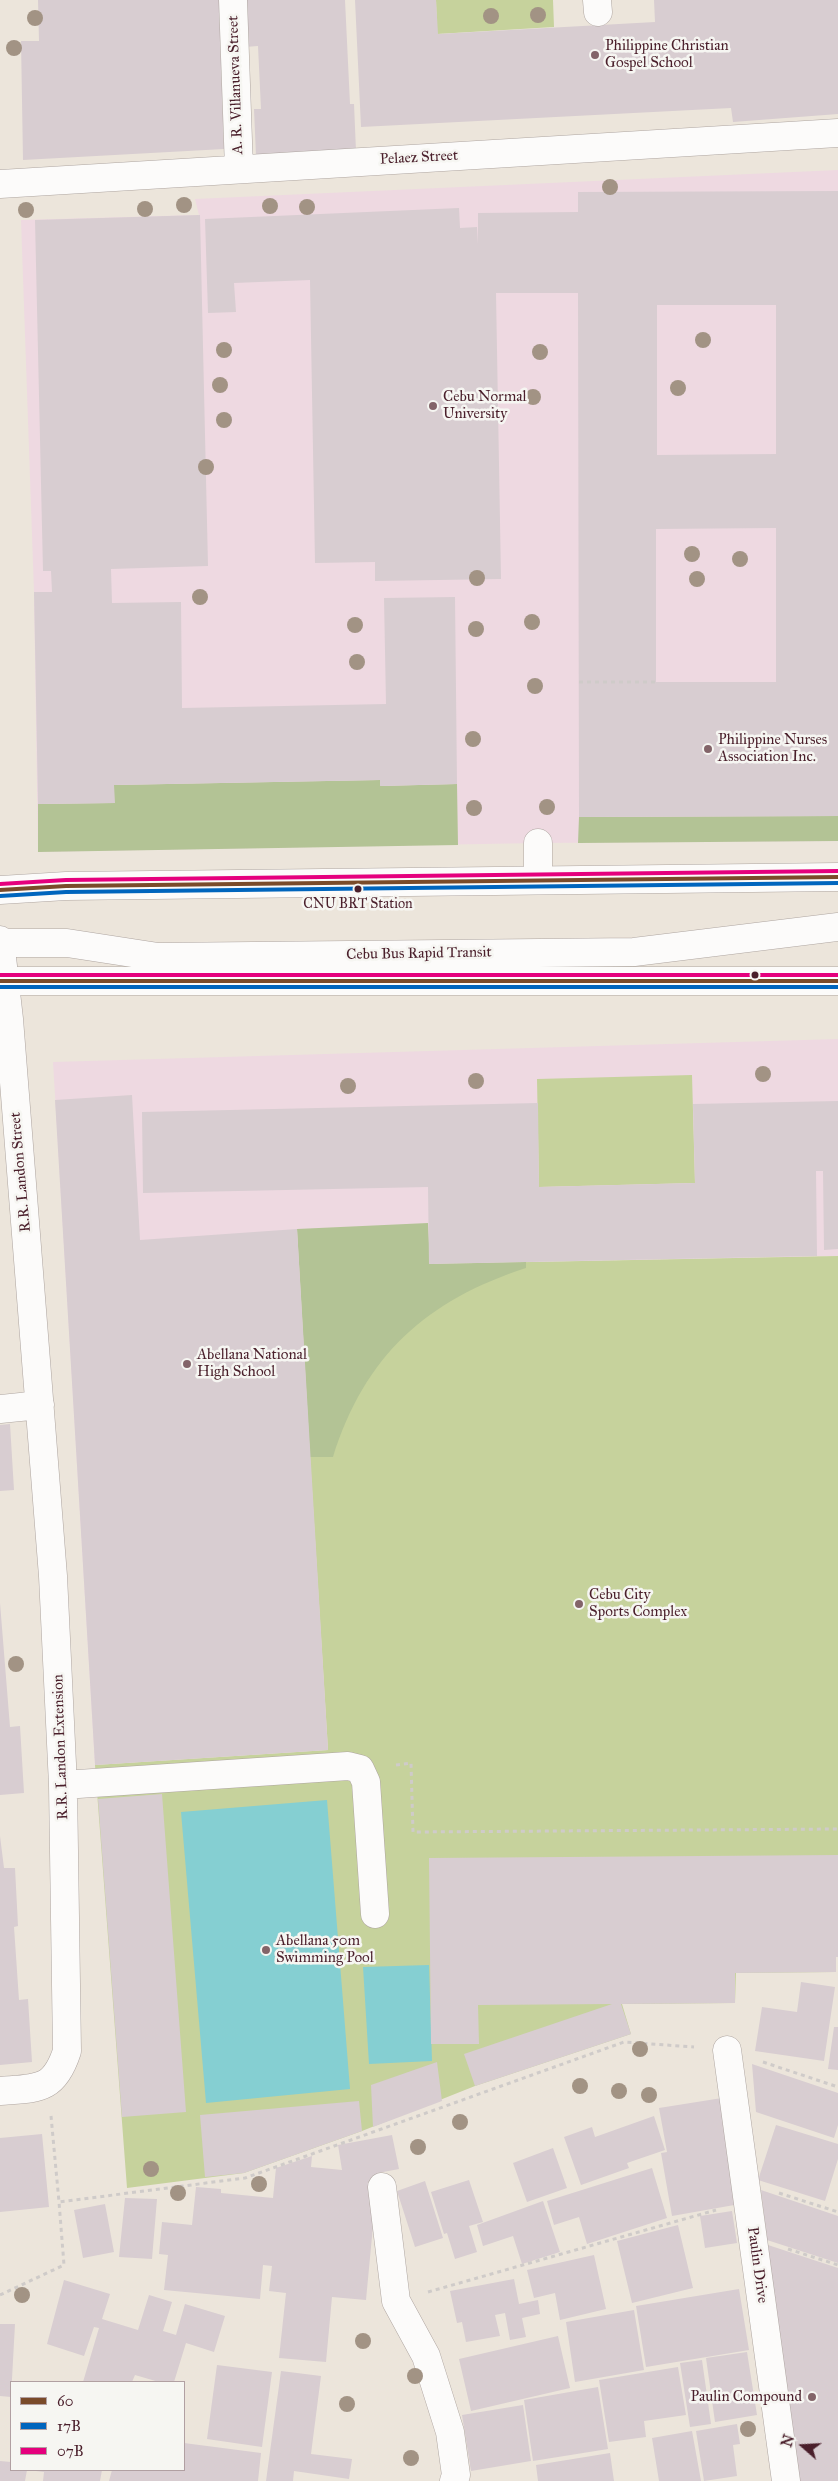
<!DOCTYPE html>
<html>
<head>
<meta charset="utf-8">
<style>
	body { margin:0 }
	#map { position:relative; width:838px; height:2481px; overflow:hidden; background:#ece5db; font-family:"IM FELL Great Primer",serif }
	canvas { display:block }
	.legend { position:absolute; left:10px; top:2381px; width:175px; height:90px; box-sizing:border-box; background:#f6f6f2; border:1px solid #b1a0a2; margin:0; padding:6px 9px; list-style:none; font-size:15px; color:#4a1f2b }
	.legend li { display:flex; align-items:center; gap:10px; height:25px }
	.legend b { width:25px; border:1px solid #b1a0a2 }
	.north { position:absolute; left:778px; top:2421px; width:50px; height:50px; -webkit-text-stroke:4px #f6f6f2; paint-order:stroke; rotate:289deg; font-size:14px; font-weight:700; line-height:20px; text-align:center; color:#4a1f2b }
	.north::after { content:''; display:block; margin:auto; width:18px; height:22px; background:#4a1f2b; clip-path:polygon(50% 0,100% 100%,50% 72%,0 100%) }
</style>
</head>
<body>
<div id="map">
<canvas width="838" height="2481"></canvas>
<ul class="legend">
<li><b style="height:6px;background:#7a4b2a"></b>60</li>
<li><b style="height:6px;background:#0065bd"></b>17B</li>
<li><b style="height:6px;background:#e5007d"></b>07B</li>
</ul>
<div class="north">N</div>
</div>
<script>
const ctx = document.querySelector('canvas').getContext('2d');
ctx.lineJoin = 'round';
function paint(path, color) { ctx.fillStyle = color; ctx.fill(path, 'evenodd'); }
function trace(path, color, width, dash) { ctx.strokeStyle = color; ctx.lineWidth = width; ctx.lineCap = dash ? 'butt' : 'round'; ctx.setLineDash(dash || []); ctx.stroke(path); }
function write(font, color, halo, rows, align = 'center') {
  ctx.font = font + ' "IM FELL Great Primer",serif'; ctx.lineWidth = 5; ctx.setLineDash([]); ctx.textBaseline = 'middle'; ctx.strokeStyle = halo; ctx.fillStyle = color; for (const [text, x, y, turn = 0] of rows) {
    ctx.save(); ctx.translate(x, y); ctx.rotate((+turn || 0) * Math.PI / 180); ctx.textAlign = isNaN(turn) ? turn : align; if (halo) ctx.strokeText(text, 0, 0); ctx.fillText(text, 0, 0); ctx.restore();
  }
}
paint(new Path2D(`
	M838,170V841L538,843L38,852L34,592L21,220L199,215L195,199Z
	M838,1039V1256L429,1264L328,1750L95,1765L53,1062Z`), '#eed9e1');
paint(new Path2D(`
	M436,0H553L554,27L437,34Z
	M692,1075L695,1183L539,1187L537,1079Z
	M838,1256V1957H836V1972L736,1973L735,2003L622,2004L631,2034L475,2086L362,2131L244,2173L127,2188L95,1765L328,1750L310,1457L429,1264Z`), '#c6d29c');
paint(new Path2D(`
	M380,780L381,786L457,784L458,845L38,852V804L114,803V785Z
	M838,816V841L578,843L579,817Z
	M428,1223L430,1264L526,1262V1268C427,1300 365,1355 333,1457H310L297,1229Z`), '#b3c395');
paint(new Path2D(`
	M327,1800L350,2089L206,2103L181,1812Z
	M429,1965L432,2061L369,2064L363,1967Z`), '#85cfd2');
paint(new Path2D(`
	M38,0H219L224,149L23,160L21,41H39Z
	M243,0H345L350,104H354L356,151L256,156L254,109H261L258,46L245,47Z
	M355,0H436L438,34L655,22L654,0H838V114L733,122L731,108L361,127Z
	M838,191V816L579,817L578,293H496L501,579L375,581V562L315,563L310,280L234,283L236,312L208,313L205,219L459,208L460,228L477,227L478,244V213L578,212V192ZM657,305H776V454L657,455ZM776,528V682H656V529Z
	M200,215L208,566L111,569L112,603L181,602L182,708L386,704L384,598L455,597L457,784L380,786V780L114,785L115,803L38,804L34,592H52L51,571H43L35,220Z
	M132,1095L140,1240L297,1229L328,1750L95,1765L55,1100Z
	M838,1101V1249L824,1250L823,1171H816L817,1256L429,1264L428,1187L143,1193L142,1112L538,1103L539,1187L695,1183L693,1104Z
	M10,1424L14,1490L0,1491V1425Z
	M0,1603L10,1727L20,1726L24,1793L0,1795Z
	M162,1794L186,2112L122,2117L98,1799Z
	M0,1836L4,1868H15L18,1926L14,1927L19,2000L28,1999L32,2062L0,2065Z
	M838,1855V1957H836V1972L735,1973V2003L621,2004L631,2034L475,2086L464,2054L612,2004L478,2005L479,2044H431L429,1858Z
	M801,1982L835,1987L824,2061L755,2051L762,2007L797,2012Z
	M834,2027H838V2070L828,2069Z
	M437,2062L442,2101L373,2127L371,2085Z
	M752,2064L838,2093V2125L834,2138L756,2112Z
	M722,2098L740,2204L672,2216L661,2153L667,2152L659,2108Z
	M359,2101L362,2131L244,2173L205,2177L200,2115Z
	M654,2116L665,2150L627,2163L629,2168L581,2185L564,2137L592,2127L595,2137Z
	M776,2125L838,2144V2159L825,2201L758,2180Z
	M42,2134L49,2207L0,2212V2138Z
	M392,2135L399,2169L378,2173L366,2300L332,2297L326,2362L279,2358L286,2293L269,2291L272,2266L263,2265L260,2299L164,2290L168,2255L159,2254L162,2222L192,2225L196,2187L221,2189V2193L273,2198L276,2168L312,2156L311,2167L342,2170L338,2145Z
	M553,2148L567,2188L527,2202L513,2163Z
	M652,2168L667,2218L587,2244L579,2217L554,2225L547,2201Z
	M469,2180L483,2222L469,2226L477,2252L455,2259L447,2233L444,2234L431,2192Z
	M425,2181L443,2238L415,2247L397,2191Z
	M761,2190L838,2216V2263L767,2240Z
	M125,2198L157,2199L152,2259L119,2257Z
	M543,2201L560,2252L522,2264L513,2236L483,2246L477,2225Z
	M105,2204L114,2252L83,2258L74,2210Z
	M732,2211L737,2243L705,2248L700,2216Z
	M678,2225L693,2288L632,2303L617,2241Z
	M768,2245L838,2268V2481H797Z
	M594,2255L606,2309L560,2320L555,2293L534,2298L527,2270Z
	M514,2279L519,2304L538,2300L540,2314L522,2318L526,2337L510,2340L505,2313L495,2315L500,2336L466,2342L462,2322L457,2323L450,2291Z
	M64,2280L110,2294L102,2319L138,2330L149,2295L172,2302L163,2331L176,2335L185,2304L225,2316L214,2352L186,2343L174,2382H159L135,2375L132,2382H83L99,2328L94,2327L84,2356L47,2344Z
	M739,2289L749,2350L646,2367L636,2306Z
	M634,2310L644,2370L575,2382L566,2322Z
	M0,2324H15L11,2397L0,2396Z
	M558,2336L570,2388L471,2411L459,2359Z
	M747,2352L757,2415L715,2422L706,2358Z
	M702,2360L711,2424L690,2427L680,2363Z
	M217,2365L272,2372L262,2447L207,2439Z
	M678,2367L686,2415L644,2421L646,2437L609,2442L599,2380Z
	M281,2371L321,2376L311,2454L352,2459L349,2479L294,2471L293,2481H266Z
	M598,2387L608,2449L533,2461L524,2400Z
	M523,2405L531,2461L471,2471L462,2415Z
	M737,2424L740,2444L733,2445L737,2476L704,2481L696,2431Z
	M692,2431L701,2481H659L652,2438Z
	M184,2443L261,2453L258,2481H109L112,2470H184Z
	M610,2453L614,2481H538L536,2465Z
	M0,2461L11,2462V2470H27L25,2481H0Z
	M102,2470L100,2481H43L44,2472L36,2471Z`), '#d8cdd1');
const minor = new Path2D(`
	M233,0L239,169
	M597,0L598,12
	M0,184L838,133
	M538,843V880
	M0,940L9,1019L53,1576L63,1785L67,2051C54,2091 38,2088 0,2091
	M0,943H67L158,957L634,952L838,927
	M0,1409L40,1405
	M63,1785L348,1766L360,1769L366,1782L375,1914
	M727,2050L786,2481
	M382,2187L396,2301L426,2356L450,2432L456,2475L454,2481`);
const major = new Path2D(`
	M0,890L66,886L838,877
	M0,981H838`);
trace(minor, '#aea5a0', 29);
trace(major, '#aea5a0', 29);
trace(new Path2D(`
	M579,682H656
	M396,1765L411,1763L413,1832L838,1829
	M763,2062L838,2087
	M51,2116L59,2202L245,2178L624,2042L694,2047
	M779,2193L838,2212
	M788,2249L838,2265
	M428,2292L716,2210
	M0,2295L64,2265L59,2202`), '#cfcbc9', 3, [4, 4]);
trace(minor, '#fcfbfa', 28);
trace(major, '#fcfbfa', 28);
trace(new Path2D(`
	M0,890L66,886L838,877
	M0,981H838`), '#7a4b2a', 4);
trace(new Path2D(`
	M0,896L66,892L838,883
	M0,987H838`), '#0065bd', 4);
trace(new Path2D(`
	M0,884L66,880L838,871
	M0,975H838`), '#e5007d', 4);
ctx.fillStyle = '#a29384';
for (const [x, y] of [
	[538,15],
	[491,16],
	[35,18],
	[14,48],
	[610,187],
	[184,205],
	[270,206],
	[307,207],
	[145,209],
	[26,210],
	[703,340],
	[224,350],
	[540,352],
	[220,385],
	[678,388],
	[533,397],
	[224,420],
	[206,467],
	[692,554],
	[740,559],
	[477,578],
	[697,579],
	[200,597],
	[532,622],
	[355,625],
	[476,629],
	[357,662],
	[535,686],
	[473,739],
	[547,807],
	[474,808],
	[763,1074],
	[476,1081],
	[348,1086],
	[16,1664],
	[640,2049],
	[580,2086],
	[619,2091],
	[649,2095],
	[460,2122],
	[418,2147],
	[151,2169],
	[259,2184],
	[178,2193],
	[22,2295],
	[363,2341],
	[415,2376],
	[347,2404],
	[748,2429],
	[411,2458]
]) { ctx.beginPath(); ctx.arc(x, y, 8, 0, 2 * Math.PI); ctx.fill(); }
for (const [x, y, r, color] of [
	[595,55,5,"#836469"],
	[433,406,5,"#836469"],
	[708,749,5,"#836469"],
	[358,889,4.5,"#4a1f2b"],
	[755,975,4.5,"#4a1f2b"],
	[187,1364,5,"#836469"],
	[579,1604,5,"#836469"],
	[266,1950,5,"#836469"],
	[812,2397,5,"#836469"]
]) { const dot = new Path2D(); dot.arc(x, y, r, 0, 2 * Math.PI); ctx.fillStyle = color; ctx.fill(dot); trace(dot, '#f6f6f2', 2); }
write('14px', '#4a1f2b', '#f6f6f2', [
	["CNU BRT Station",358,905]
]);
write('15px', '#4a1f2b', '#f6f6f2', [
	["Philippine Christian",605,46],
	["Gospel School",605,63],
	["Cebu Normal",443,397],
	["University",443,414],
	["Philippine Nurses",718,740],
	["Association Inc.",718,757],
	["Abellana National",197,1355],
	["High School",197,1372],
	["Cebu City",589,1595],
	["Sports Complex",589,1612],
	["Abellana 50m",276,1941],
	["Swimming Pool",276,1958],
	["Paulin Compound",802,2397,"right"]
], 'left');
write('15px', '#4a1f2b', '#f6f6f2', [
	["A. R. Villanueva Street",236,85,-92],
	["Pelaez Street",419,158,-3],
	["Cebu Bus Rapid Transit",419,954,-1],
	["R.R. Landon Street",21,1172,-95],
	["R.R. Landon Extension",61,1747,-92],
	["Paulin Drive",757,2265,82]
]);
</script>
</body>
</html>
